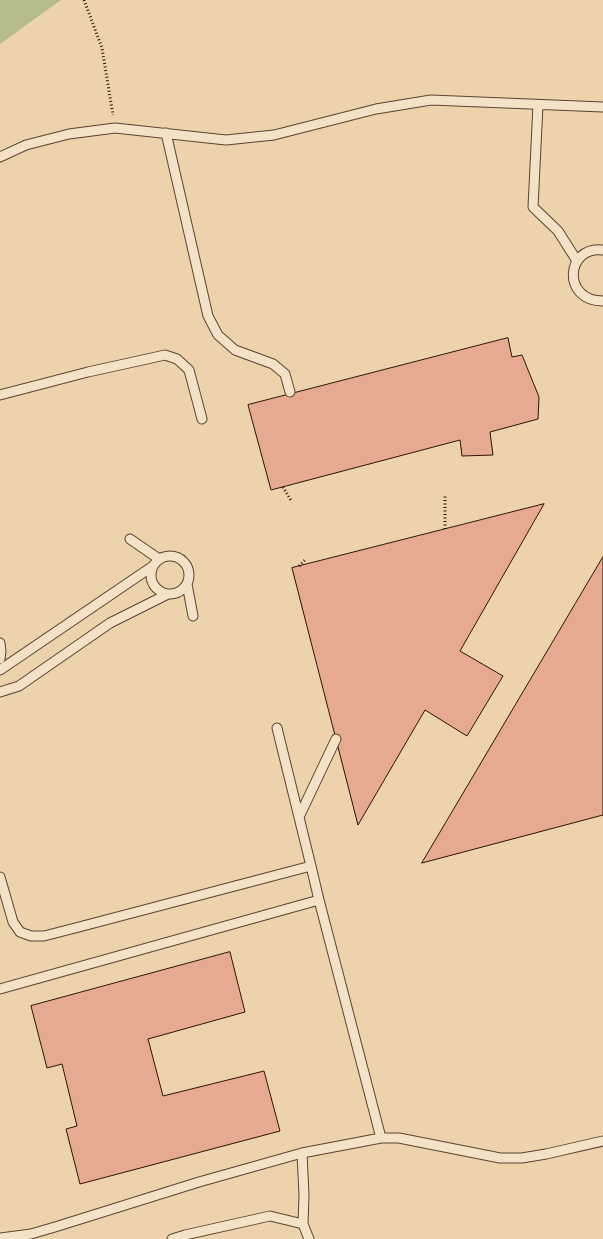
<!DOCTYPE html>
<html>
<head>
<meta charset="utf-8">
<style>
	body { margin:0 }
	canvas { display:block; background:#edd3ab }
</style>
</head>
<body>
<canvas width="603" height="1239"></canvas>
<script>
const ctx = document.querySelector('canvas').getContext('2d');
ctx.lineJoin = 'round';
function paint(path, color) { ctx.fillStyle = color; ctx.fill(path, 'evenodd'); }
function trace(path, color, width, dash) { ctx.strokeStyle = color; ctx.lineWidth = width; ctx.lineCap = dash ? 'butt' : 'round'; ctx.setLineDash(dash || []); ctx.stroke(path); }
paint(new Path2D(`
	M0,0H61L0,44Z`), '#b6bd8b');
const building = new Path2D(`
	M508,338L512,357L522,355L539,397L538,419L490,432L493,455L462,456L460,440L271,490L248,405Z
	M544,504L460,651L503,676L467,736L425,710L358,825L292,568Z
	M603,557V815L422,863Z
	M230,952L245,1012L148,1039L163,1096L264,1071L280,1131L80,1184L66,1129L77,1126L62,1064L47,1068L31,1006Z`);
paint(building, '#e6aa90');
trace(building, '#2c1207', 1);
const lane = new Path2D(`
	M538,105L533,207L558,231L577,261
	M166,133L208,316L218,335L235,350L273,364L285,374L290,392
	M0,157L26,145L69,134L115,128L226,140L274,135L376,109L431,100L603,107
	M603,250C566,245 561,301 603,301
	M0,395L88,372L165,355L177,359L189,370L202,419
	M130,539L159,559
	M151 575a19 19 0 1 1 38 0a19 19 0 1 1-38 0Z
	M187,584L193,616
	M0,643L1,651L0,659
	M0,670L153,566
	M0,692L19,686L110,623L168,594
	M277,728L311,866
	M299,817L336,739
	M0,877L13,922L20,932L31,936H44L79,927L311,866L319,900
	M0,989L319,900L381,1138
	M302,1153L304,1195L303,1224
	M0,1238L31,1234L55,1227L199,1182L302,1153L381,1138H399L500,1158H522L546,1154L603,1141
	M172,1239L185,1235L270,1216L303,1224L309,1239`);
trace(lane, '#5c4230', 11);
trace(new Path2D(`
	M84,0L102,48L113,115
	M283,487L292,502
	M445,529V496
	M299,566L305,560`), '#2c1207', 3, [1, 2.5]);
trace(lane, '#f3e2c8', 9);
</script>
</body>
</html>
